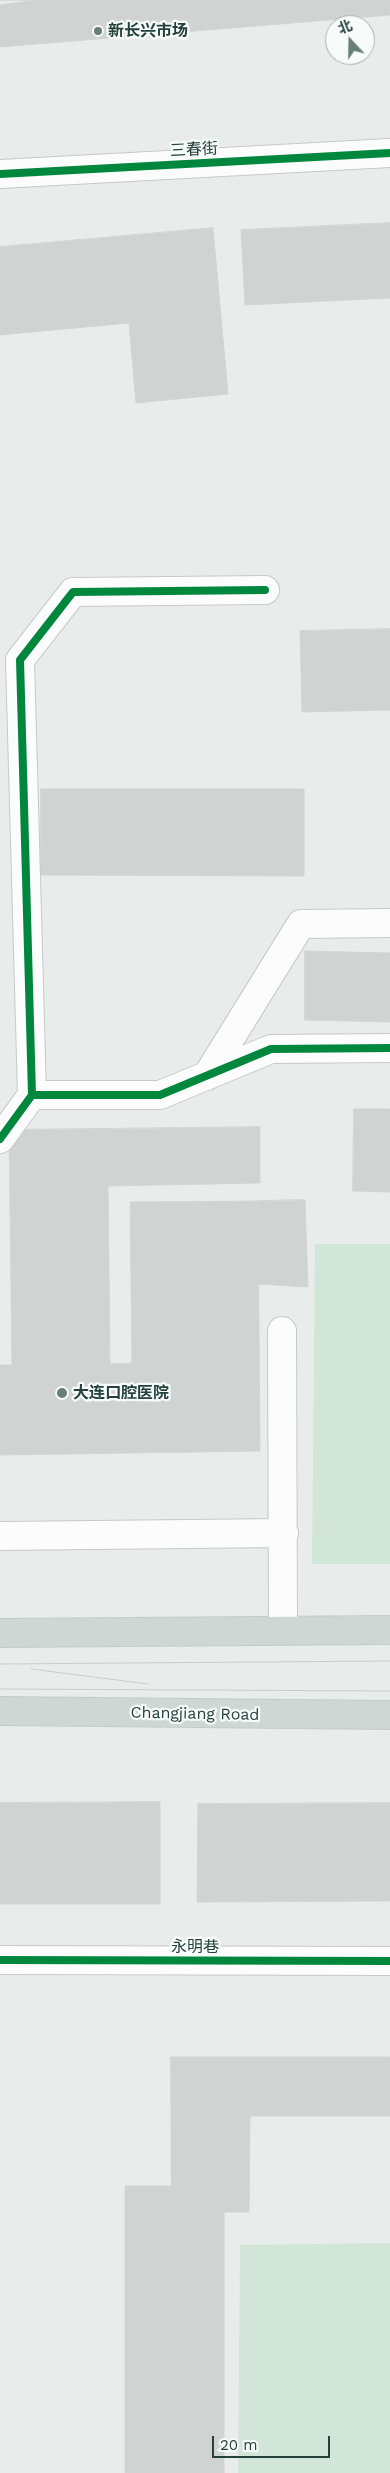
<!DOCTYPE html>
<html>
<head>
<meta charset="utf-8">
<style>
	body { margin:0 }
	#map { position:relative; width:390px; height:2473px; overflow:hidden; background:#e8edeb; font-family:"Work Sans","Noto Sans SC",sans-serif }
	canvas { display:block }
	.north { position:absolute; left:325px; top:15px; width:50px; height:50px; box-sizing:border-box; background:#f7fbf9; border:1px solid #a3b1ad; border-radius:50%; rotate:339deg; font-size:14px; font-weight:700; line-height:20px; text-align:center; color:#24423a }
	.north::after { content:''; display:block; margin:auto; width:18px; height:22px; background:#697e78; clip-path:polygon(50% 0,100% 100%,50% 72%,0 100%) }
	.scale { position:absolute; left:212px; top:2436px; width:118px; height:22px; box-sizing:border-box; border:2px solid #24423a; border-top:0; padding-left:6px; font-size:15px; line-height:18px; white-space:nowrap; color:#24423a; -webkit-text-stroke:4px #f7fbf9; paint-order:stroke }
</style>
</head>
<body>
<div id="map">
<canvas width="390" height="2473"></canvas>
<div class="north">北</div>
<div class="scale">20 m</div>
</div>
<script>
const ctx = document.querySelector('canvas').getContext('2d');
ctx.lineJoin = 'round';
function paint(path, color) { ctx.fillStyle = color; ctx.fill(path, 'evenodd'); }
function trace(path, color, width, dash) { ctx.strokeStyle = color; ctx.lineWidth = width; ctx.lineCap = dash ? 'butt' : 'round'; ctx.setLineDash(dash || []); ctx.stroke(path); }
function write(font, color, halo, rows, align = 'center') {
  ctx.font = font + ' "Work Sans","Noto Sans SC",sans-serif'; ctx.lineWidth = 4.5; ctx.setLineDash([]); ctx.textBaseline = 'middle'; ctx.strokeStyle = halo; ctx.fillStyle = color; for (const [text, x, y, turn = 0] of rows) {
    ctx.save(); ctx.translate(x, y); ctx.rotate((+turn || 0) * Math.PI / 180); ctx.textAlign = isNaN(turn) ? turn : align; if (halo) ctx.strokeText(text, 0, 0); ctx.fillText(text, 0, 0); ctx.restore();
  }
}
paint(new Path2D(`
	M315,1244H390V1564H312Z
	M390,2243V2473H238L240,2245Z`), '#d1e6d8');
const building = new Path2D(`
	M0,0H390V15L0,47Z
	M0,0H37L0,5Z
	M390,223V298L245,305L241,230Z
	M213,228L228,394L136,403L129,323L0,335V247Z
	M390,629V710L302,712L300,631Z
	M41,789H304V876L41,875Z
	M305,951L390,953V1022L305,1020Z
	M354,1109H390V1192L353,1191Z
	M260,1127V1183L108,1186L110,1364L132,1363L130,1202L258,1201L260,1451L0,1455V1365H12L9,1130Z
	M305,1200L308,1287L258,1284V1201Z
	M160,1802V1904H0V1803Z
	M390,1803V1901L197,1902L198,1804Z
	M171,2057H390V2116H250L249,2212H224V2473H125V2186H171Z`);
paint(building, '#cfd4d2');
trace(building, '#d1d6d4', 1);
const minor = new Path2D(`
	M0,174L390,153
	M207,1076L301,924L390,923
	M32,1095L20,660L73,592L265,590
	M0,1139L32,1095H160L271,1049L390,1048
	M282,1331L283,1630
	M0,1536L284,1533
	M0,1960L390,1961`);
const major = new Path2D(`
	M0,1633L390,1630
	M0,1711L390,1715`);
trace(minor, '#c5cac8', 30);
trace(major, '#c3ccc9', 30);
trace(minor, '#fcfcfc', 28);
trace(major, '#cfd7d5', 28);
trace(new Path2D(`
	M0,1664L390,1661
	M31,1669L148,1684
	M0,1689L390,1691`), '#c9cdcc', 1);
trace(new Path2D(`
	M0,174L390,153
	M32,1095L20,660L73,592L265,590
	M0,1139L32,1095H160L271,1049L390,1048
	M0,1960L390,1961`), '#00873e', 8);
for (const [x, y, r, color] of [
	[98,31,5,"#697e78"],
	[62,1393,6,"#697e78"]
]) { const dot = new Path2D(); dot.arc(x, y, r, 0, 2 * Math.PI); ctx.fillStyle = color; ctx.fill(dot); trace(dot, '#f7fbf9', 2); }
write('bold 16px', '#24423a', '#f7fbf9', [
	["新长兴市场",108,31],
	["大连口腔医院",73,1393]
], 'left');
write('16px', '#24423a', '#f7fbf9', [
	["三春街",194,150,-3],
	["Changjiang Road",195,1714,1],
	["永明巷",195,1947]
]);
</script>
</body>
</html>
